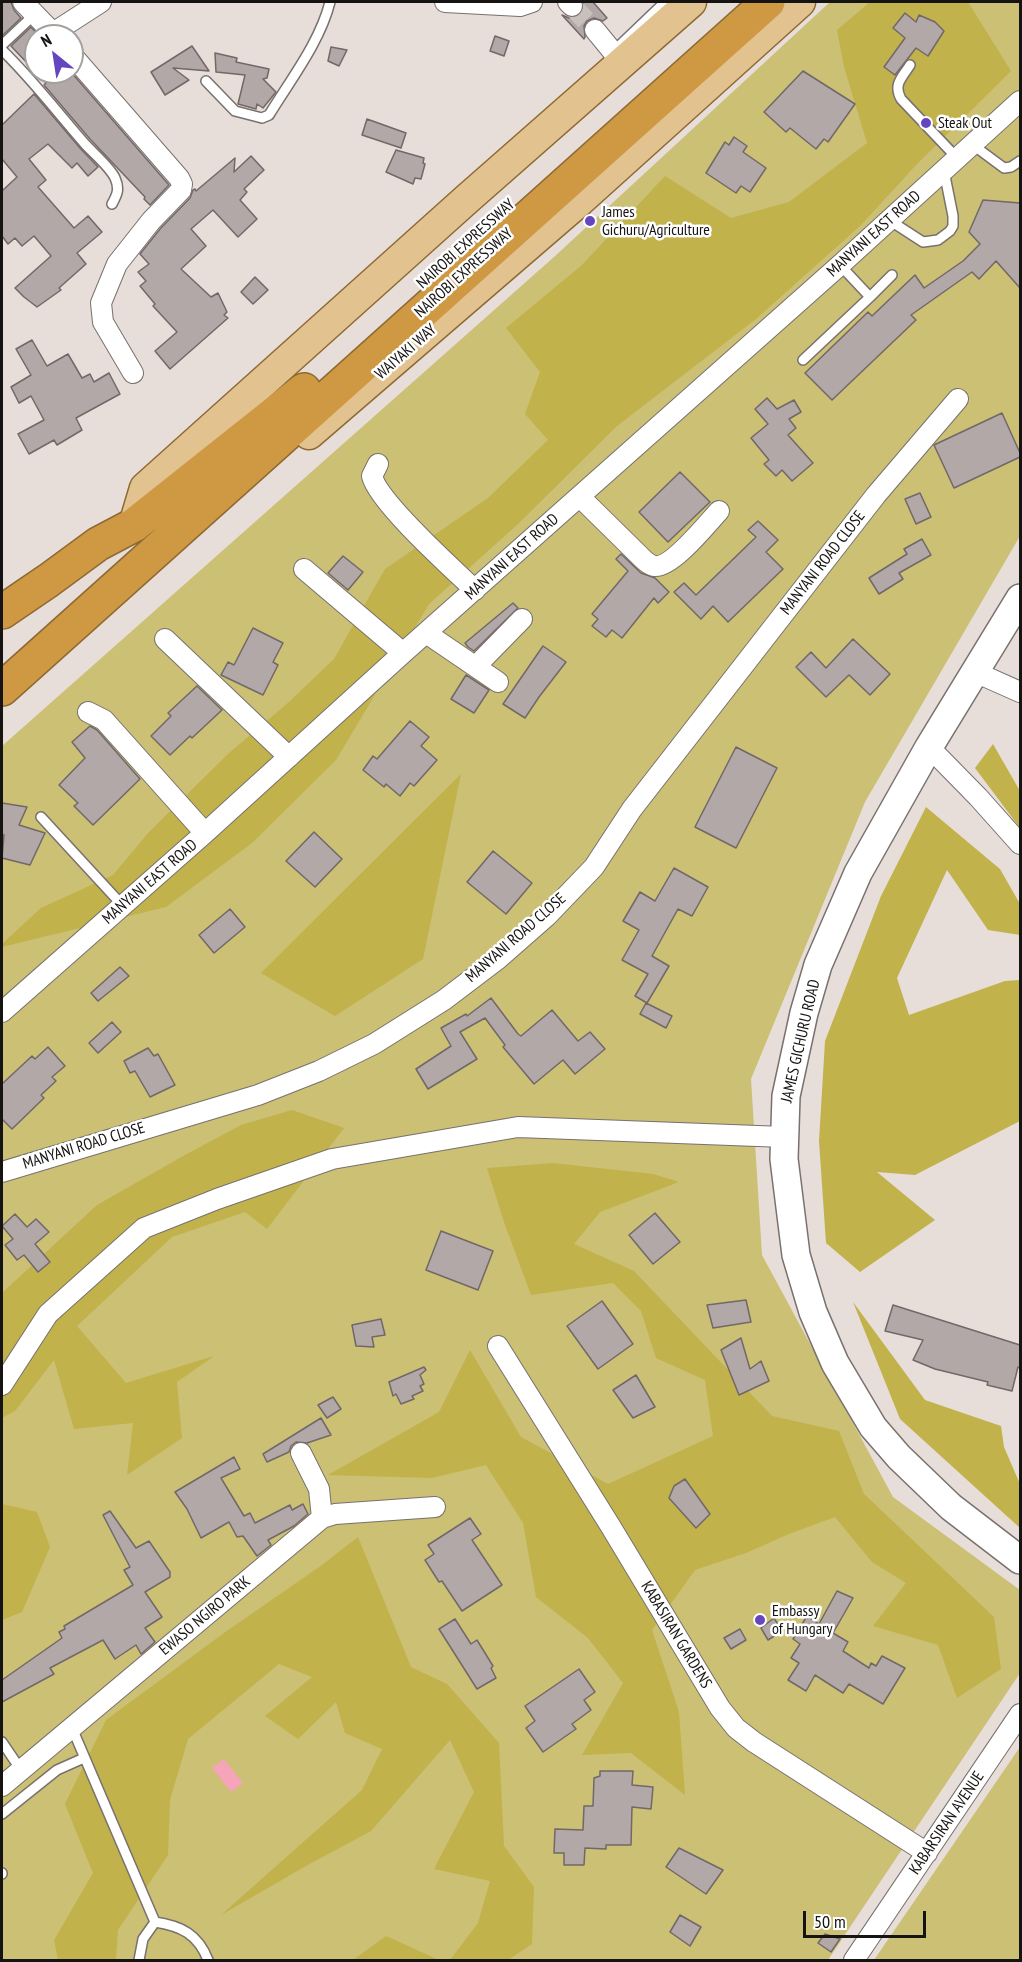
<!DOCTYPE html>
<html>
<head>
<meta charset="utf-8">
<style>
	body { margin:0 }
	#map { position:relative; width:1022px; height:1962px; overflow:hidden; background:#e7deda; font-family:"PT Sans Narrow",sans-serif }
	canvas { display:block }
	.frame { position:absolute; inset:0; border:3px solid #161412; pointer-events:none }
	.north { position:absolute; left:24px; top:24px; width:60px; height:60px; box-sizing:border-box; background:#fff; border:2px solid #a2a1a0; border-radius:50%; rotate:330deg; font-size:16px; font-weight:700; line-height:24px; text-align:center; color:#161412 }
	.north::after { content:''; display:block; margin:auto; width:21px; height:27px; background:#6546bf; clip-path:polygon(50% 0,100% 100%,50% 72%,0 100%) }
	.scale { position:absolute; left:803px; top:1911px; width:123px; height:27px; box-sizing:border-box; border:3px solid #161412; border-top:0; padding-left:8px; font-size:18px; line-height:21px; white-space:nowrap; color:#161412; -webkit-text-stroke:4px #fff; paint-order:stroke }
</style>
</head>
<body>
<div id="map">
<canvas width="1022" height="1962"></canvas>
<div class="frame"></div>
<div class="north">N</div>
<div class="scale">50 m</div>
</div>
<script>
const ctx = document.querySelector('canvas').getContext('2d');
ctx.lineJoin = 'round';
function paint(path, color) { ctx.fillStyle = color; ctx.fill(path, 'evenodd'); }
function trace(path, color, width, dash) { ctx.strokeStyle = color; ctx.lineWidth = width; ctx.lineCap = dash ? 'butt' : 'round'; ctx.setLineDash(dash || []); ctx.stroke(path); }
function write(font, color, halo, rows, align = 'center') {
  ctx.font = font + ' "PT Sans Narrow",sans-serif'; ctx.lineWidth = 5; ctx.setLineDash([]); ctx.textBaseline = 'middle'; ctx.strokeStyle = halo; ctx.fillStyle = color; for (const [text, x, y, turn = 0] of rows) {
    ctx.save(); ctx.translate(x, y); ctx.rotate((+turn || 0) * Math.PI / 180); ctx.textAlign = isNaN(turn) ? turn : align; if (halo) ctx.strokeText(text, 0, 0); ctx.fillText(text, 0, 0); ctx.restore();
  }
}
paint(new Path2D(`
	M830,2H1018L1020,3V536L865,802L751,1079L762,1255L893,1497L1020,1590V1673L828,1960H2V746L554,257Z
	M1020,1747V1960H874Z`), '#cbc074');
paint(new Path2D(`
	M870,2H968L1011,71L917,164L861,225L756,319L617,426L518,524L429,604L336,760L252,843L166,907L2,947V944L41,908L113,875L149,832L228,754L289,702L334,659L385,569L488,498L548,440L525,414L540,372L506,328L582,265L665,176L731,218L789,202L867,143L844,67L837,30Z
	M993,744L1020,791V828L975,768Z
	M461,774L423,959L335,1016L261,973Z
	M926,807L1000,869L1020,904V935L988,930L947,870L897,978L909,1015L1005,981L1020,980V1121L915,1175L877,1172L935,1220L860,1272L826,1243L819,1141L825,1041L881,896Z
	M292,1110L344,1128L267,1229L245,1212L172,1237L77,1326L126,1383L214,1356L177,1382L182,1438L127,1475L133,1423L74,1429L54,1360L15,1411L2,1418V1293L97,1205L185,1155L241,1125Z
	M553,1163L653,1174L679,1182L600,1212L574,1244L634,1271L772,1416L839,1431L864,1494L994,1617L1001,1669L957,1698L938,1645L873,1626L906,1583L872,1562L835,1517L789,1534L746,1553L695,1570L652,1630L679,1712L685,1795L631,1753L582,1755L623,1683L588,1638L536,1597L523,1523L486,1465L432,1478L328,1475L439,1412L470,1350L521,1437L608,1484L713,1436L705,1380L656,1358L641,1311L613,1283L531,1295L504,1222L487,1168Z
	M853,1302L925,1400L1001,1426L1004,1447L1020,1484V1528L900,1419Z
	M2,1504L37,1512L50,1547L22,1612L2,1620Z
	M358,1537L411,1667L447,1684L499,1743L504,1846L534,1887L532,1944L508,1960H450L478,1923L490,1881L434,1869L474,1792L450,1740L371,1831L306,1866L221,1915L362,1790L382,1749L345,1733L336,1702L298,1739L265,1716L312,1677L279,1664L188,1739L170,1800L168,1855L118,1930L116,1960H58L54,1940L93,1873L65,1804L106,1720L224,1633L322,1565Z
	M386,1936L439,1960H353Z`), '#c1b24c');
paint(new Path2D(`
	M224,1759L243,1783L231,1792L212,1768Z`), '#f5a4b9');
const building = new Path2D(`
	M2,2H11L14,10L21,18L2,36Z
	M583,2H593L607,18L603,21L594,18L587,21L584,26L585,37L584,39L562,15L569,18L580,15L583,10Z
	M905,13L916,22L919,15L935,22L944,31L928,56L916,48L895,75L884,67L905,38L893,28Z
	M31,27L39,36H36V72H71L169,185L150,205L144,199L145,197L90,139L44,85L46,83L11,46Z
	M495,36L509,41L504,56L490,51Z
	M192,46L209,71L173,68L189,80L165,95L151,72Z
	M331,47L347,50L339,66L328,61Z
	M215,53L237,58L236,62L269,69L267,78L263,79L276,92L263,108L257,104L256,109L238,104L245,75L216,72Z
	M803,71L855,104L828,142L824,139L816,149L790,128L786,132L764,112Z
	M34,94L80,148L98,167L88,176L77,163L72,168L48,144L29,159L46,180L38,187L74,228L88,216L102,232L77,253L86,264L59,288L61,290L37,307L24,297L15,288L51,256L34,236L22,246L15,238L8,244L2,236V191L17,177L2,159V125Z
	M367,119L406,133L401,148L362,135Z
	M734,137L747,146L743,152L766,168L750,192L741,186L736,193L706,173L725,142L729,145Z
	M396,150L424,158L423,163L425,164L421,179L415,178L413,184L386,172Z
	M251,156L264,170L244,189L247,192L240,200L257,219L238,237L213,210L191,229L206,246L181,269L211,297L218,293L227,312L224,315L228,318L170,369L155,351L177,332L153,306L155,304L140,286L146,281L138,272L149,264L140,254L160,229L190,198L193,190L195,189L196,191L235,158L234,172Z
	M983,200L1020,203V288L996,261L979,279L972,272L911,315L916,320L832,400L805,373L868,312L872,316L915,275L924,288L963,261L980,244L969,232Z
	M255,277L268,290L253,304L241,292Z
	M32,340L47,366L68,354L82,378L90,374L94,382L109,373L120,394L76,418L82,430L57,445L54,440L29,454L18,434L44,420L31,396L19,403L11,387L31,375L16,349Z
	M767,398L777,409L794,400L801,412L789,419L796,428L788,435L813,463L792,481L782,470L776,476L764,464L769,460L751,438L768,424L755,409Z
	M1002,413L1020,453V457L954,488L934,445Z
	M680,472L710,502L668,542L639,512Z
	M920,493L931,517L916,524L905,499Z
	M758,521L778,540L766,552L783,569L728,622L713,606L701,619L674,592L684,583L696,595L756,537L748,530Z
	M922,539L931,555L899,573L903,579L879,594L869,578L907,554L904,549Z
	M621,554L641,573L655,578L669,592L658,603L654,598L622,638L612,630L606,637L592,626L598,619L592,614L628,571L616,559Z
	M343,556L363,572L348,590L328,573Z
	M513,603L518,608L474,651L468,647L465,643Z
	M253,628L283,643L273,662L278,665L263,695L221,675L228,662L234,665Z
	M853,639L890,674L870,695L849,675L826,697L796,667L811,652L826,668Z
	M543,646L566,662L539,697L525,718L503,704Z
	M466,675L489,690L474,713L451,699Z
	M197,686L222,710L192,738L190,736L170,755L151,736L171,716L168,713Z
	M410,721L429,737L421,746L437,760L414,786L410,783L400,796L386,784L384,787L363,770L373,756L377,759Z
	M90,726L97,730L140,779L93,825L74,806L78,803L59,785L85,758L72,742Z
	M736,747L777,768L736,848L695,827Z
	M2,803L27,807L19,825L45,833L30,865L2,858L4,835L2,834Z
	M314,832L342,859L315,887L286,861Z
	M493,851L532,883L506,914L467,882Z
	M674,868L708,887L692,916L678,909L652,956L669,966L647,1003L635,996L648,974L622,960L639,930L623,921L640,892L655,901Z
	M230,909L245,927L214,953L199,935Z
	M120,967L129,976L98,1001L91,993Z
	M491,998L518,1034L521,1036L552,1010L578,1041L590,1032L605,1049L575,1074L563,1060L534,1084L503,1047L505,1045L485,1018L460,1032L477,1059L428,1089L416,1069L451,1046L441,1028L466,1014L467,1016Z
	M646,1003L672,1016L666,1028L640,1014Z
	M112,1022L121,1032L98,1053L89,1043Z
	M48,1047L65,1066L52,1077L56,1081L41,1095L44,1098L12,1129L2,1119V1084L32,1056L35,1059Z
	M148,1048L154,1056L158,1054L175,1085L150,1097L135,1071L130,1073L124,1061Z
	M655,1213L680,1242L653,1264L629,1235Z
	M15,1214L27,1227L36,1219L49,1232L35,1244L50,1262L38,1272L24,1255L17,1260L5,1245L13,1239L2,1226Z
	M441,1231L493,1251L478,1290L426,1270Z
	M746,1300L751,1322L713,1328L707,1305Z
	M602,1301L633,1344L598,1369L567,1326Z
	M893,1305L1020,1345V1368L1018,1367L1012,1391L987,1385L988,1382L935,1369L913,1360L923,1340L885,1331Z
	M381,1319L385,1335L372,1337L374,1347L356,1346L352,1325Z
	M741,1338L750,1369L761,1361L769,1381L739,1395L721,1350Z
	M424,1367L426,1370L420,1375L424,1384L420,1386L423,1391L412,1396L414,1399L401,1404L396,1394L393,1396L389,1382Z
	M636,1375L655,1407L633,1418L613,1390Z
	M333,1397L341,1409L327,1418L318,1405Z
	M321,1418L331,1435L307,1443L296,1442L291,1446L289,1452L267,1462L263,1454Z
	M234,1457L240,1469L221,1478L244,1516L250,1513L255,1523L290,1505L292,1510L303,1504L308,1514L294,1526L268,1540L271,1545L257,1556L243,1536L237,1537L229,1522L201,1538L187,1509L175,1492Z
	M685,1479L710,1514L696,1528L669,1498L674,1486Z
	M110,1511L136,1548L149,1541L170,1572V1577L145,1592L162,1617L145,1628L155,1642L141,1654L136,1645L115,1659L103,1640L50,1668L54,1674L2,1702V1680L62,1638L59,1632L65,1629L64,1626L133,1585L124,1570L130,1567L103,1515Z
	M470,1518L481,1534L472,1540L502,1585L462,1611L442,1581L439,1582L425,1560L434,1554L428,1545Z
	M837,1591L853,1598L833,1633L848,1642L843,1651L869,1668L871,1663L876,1666L882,1656L905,1668L883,1704L849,1684L843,1693L815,1675L806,1691L788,1680L799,1663L791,1658L800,1644L793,1639L807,1616L819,1624Z
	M774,1618L782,1631L768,1640L761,1628Z
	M455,1619L471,1644L477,1640L493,1666L491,1668L496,1678L477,1689L439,1629Z
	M740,1629L746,1640L731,1649L724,1638Z
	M579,1669L595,1692L584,1700L591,1710L572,1724L576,1729L543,1752L526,1728L535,1721L525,1706Z
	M600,1771H633L632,1785L653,1787L651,1809L632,1807L631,1845H606V1849L585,1848L584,1865H564V1853H554L555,1829L583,1830L584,1806H593L594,1778L600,1776Z
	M679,1848L723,1870L706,1894L666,1867Z
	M680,1915L701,1927L690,1946L670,1932Z
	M825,1934L840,1939L831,1952L818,1943Z`);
paint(building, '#b1a8a7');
trace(building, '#716867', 1.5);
trace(new Path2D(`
	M572,6L595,30`), '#c8c0bc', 20, [20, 10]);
const lane = new Path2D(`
	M2,45L34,15
	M619,46L665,2
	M2,50C32,79 57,112 85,144C93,153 110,167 115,178C120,189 117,195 112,204
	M910,65C902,78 893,84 901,99L958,159
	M206,81L235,111L262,118L269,115C291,79 320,42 330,2
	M973,145L1004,168L1011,167L1020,161
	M889,220L923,242L938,240L950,231L953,226V216L944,171
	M870,297L892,275
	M803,360L870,297L840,265
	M41,817L123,906
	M72,1728L155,1922L143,1939L139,1960
	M2,1742L21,1770
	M2,1814L57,1770L84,1758
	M2,1873V1874
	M155,1922C181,1926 198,1934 208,1960`);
const street = new Path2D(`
	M23,2L53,33
	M445,2L520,6L532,2
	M568,2L572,6
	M595,30L613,52L619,64
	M56,36L53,33L101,2
	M72,55L179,178L182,184L181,190L151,221L117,264L101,303L103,322L133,373
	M378,464L372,476C378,502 453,569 475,590
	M580,497L642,558C645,561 650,565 654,566C671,569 707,524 719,511
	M304,569L403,653
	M426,633L498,682
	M165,639L289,757
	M476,666L522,619
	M975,672L1020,692
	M88,712L104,720L205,833
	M929,747L978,797L1020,844
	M2,1012L205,833L403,653L840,265L1020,101
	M2,1172L258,1095L319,1071L374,1044L444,1000L498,959L547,916L594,867L632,809L876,495L958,399
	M498,1346L611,1527L720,1708L736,1728L754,1742L927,1853
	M2,1385L48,1314L144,1228L217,1199L332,1159L518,1127L784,1137
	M301,1453L319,1489L322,1518
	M2,1786L322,1518L335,1514L435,1507
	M854,1960L1020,1714`);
const secondary = new Path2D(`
	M1020,598L929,747L858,873L818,965L804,1013L786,1096L784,1159L796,1255L813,1312L835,1363L873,1427L899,1457L951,1507L1020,1560`);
const primary = new Path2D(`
	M309,434L577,203L800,2
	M134,525L145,488L467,199L691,2`);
const highway = new Path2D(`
	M2,612L49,580L98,544L134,525L304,390
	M2,689L768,2`);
trace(lane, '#78716d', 12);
trace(street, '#78716d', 22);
trace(secondary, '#78716d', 30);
trace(primary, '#8e6a32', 33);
trace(highway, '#8e6a32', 36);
trace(lane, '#fff', 9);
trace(street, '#fff', 20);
trace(secondary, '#fff', 27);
trace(primary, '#e2c28f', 30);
trace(highway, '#cf9944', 33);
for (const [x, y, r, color] of [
	[926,123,6,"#6546bf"],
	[590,221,6,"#6546bf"],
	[760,1620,6,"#6546bf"]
]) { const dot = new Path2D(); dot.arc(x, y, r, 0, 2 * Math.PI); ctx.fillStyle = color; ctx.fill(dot); trace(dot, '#fff', 2); }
write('16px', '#161412', '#fff', [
	["Steak Out",938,123],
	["James",602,212],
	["Gichuru/Agriculture",602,230],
	["Embassy",772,1611],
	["of Hungary",772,1629]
], 'left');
write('16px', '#161412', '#fff', [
	["MANYANI EAST ROAD",874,234,-42],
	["NAIROBI EXPRESSWAY",466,244,-42],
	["NAIROBI EXPRESSWAY",464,273,-42],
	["WAIYAKI WAY",406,352,-41],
	["MANYANI EAST ROAD",512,557,-42],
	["MANYANI ROAD CLOSE",823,563,-52],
	["MANYANI EAST ROAD",150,882,-41],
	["MANYANI ROAD CLOSE",516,938,-41],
	["JAMES GICHURU ROAD",801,1041,-77],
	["MANYANI ROAD CLOSE",84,1146,-17],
	["EWASO NGIRO PARK",205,1616,-40],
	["KABASIRAN GARDENS",676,1635,59],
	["KABARSIRAN AVENUE",947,1823,-56]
]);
</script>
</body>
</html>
